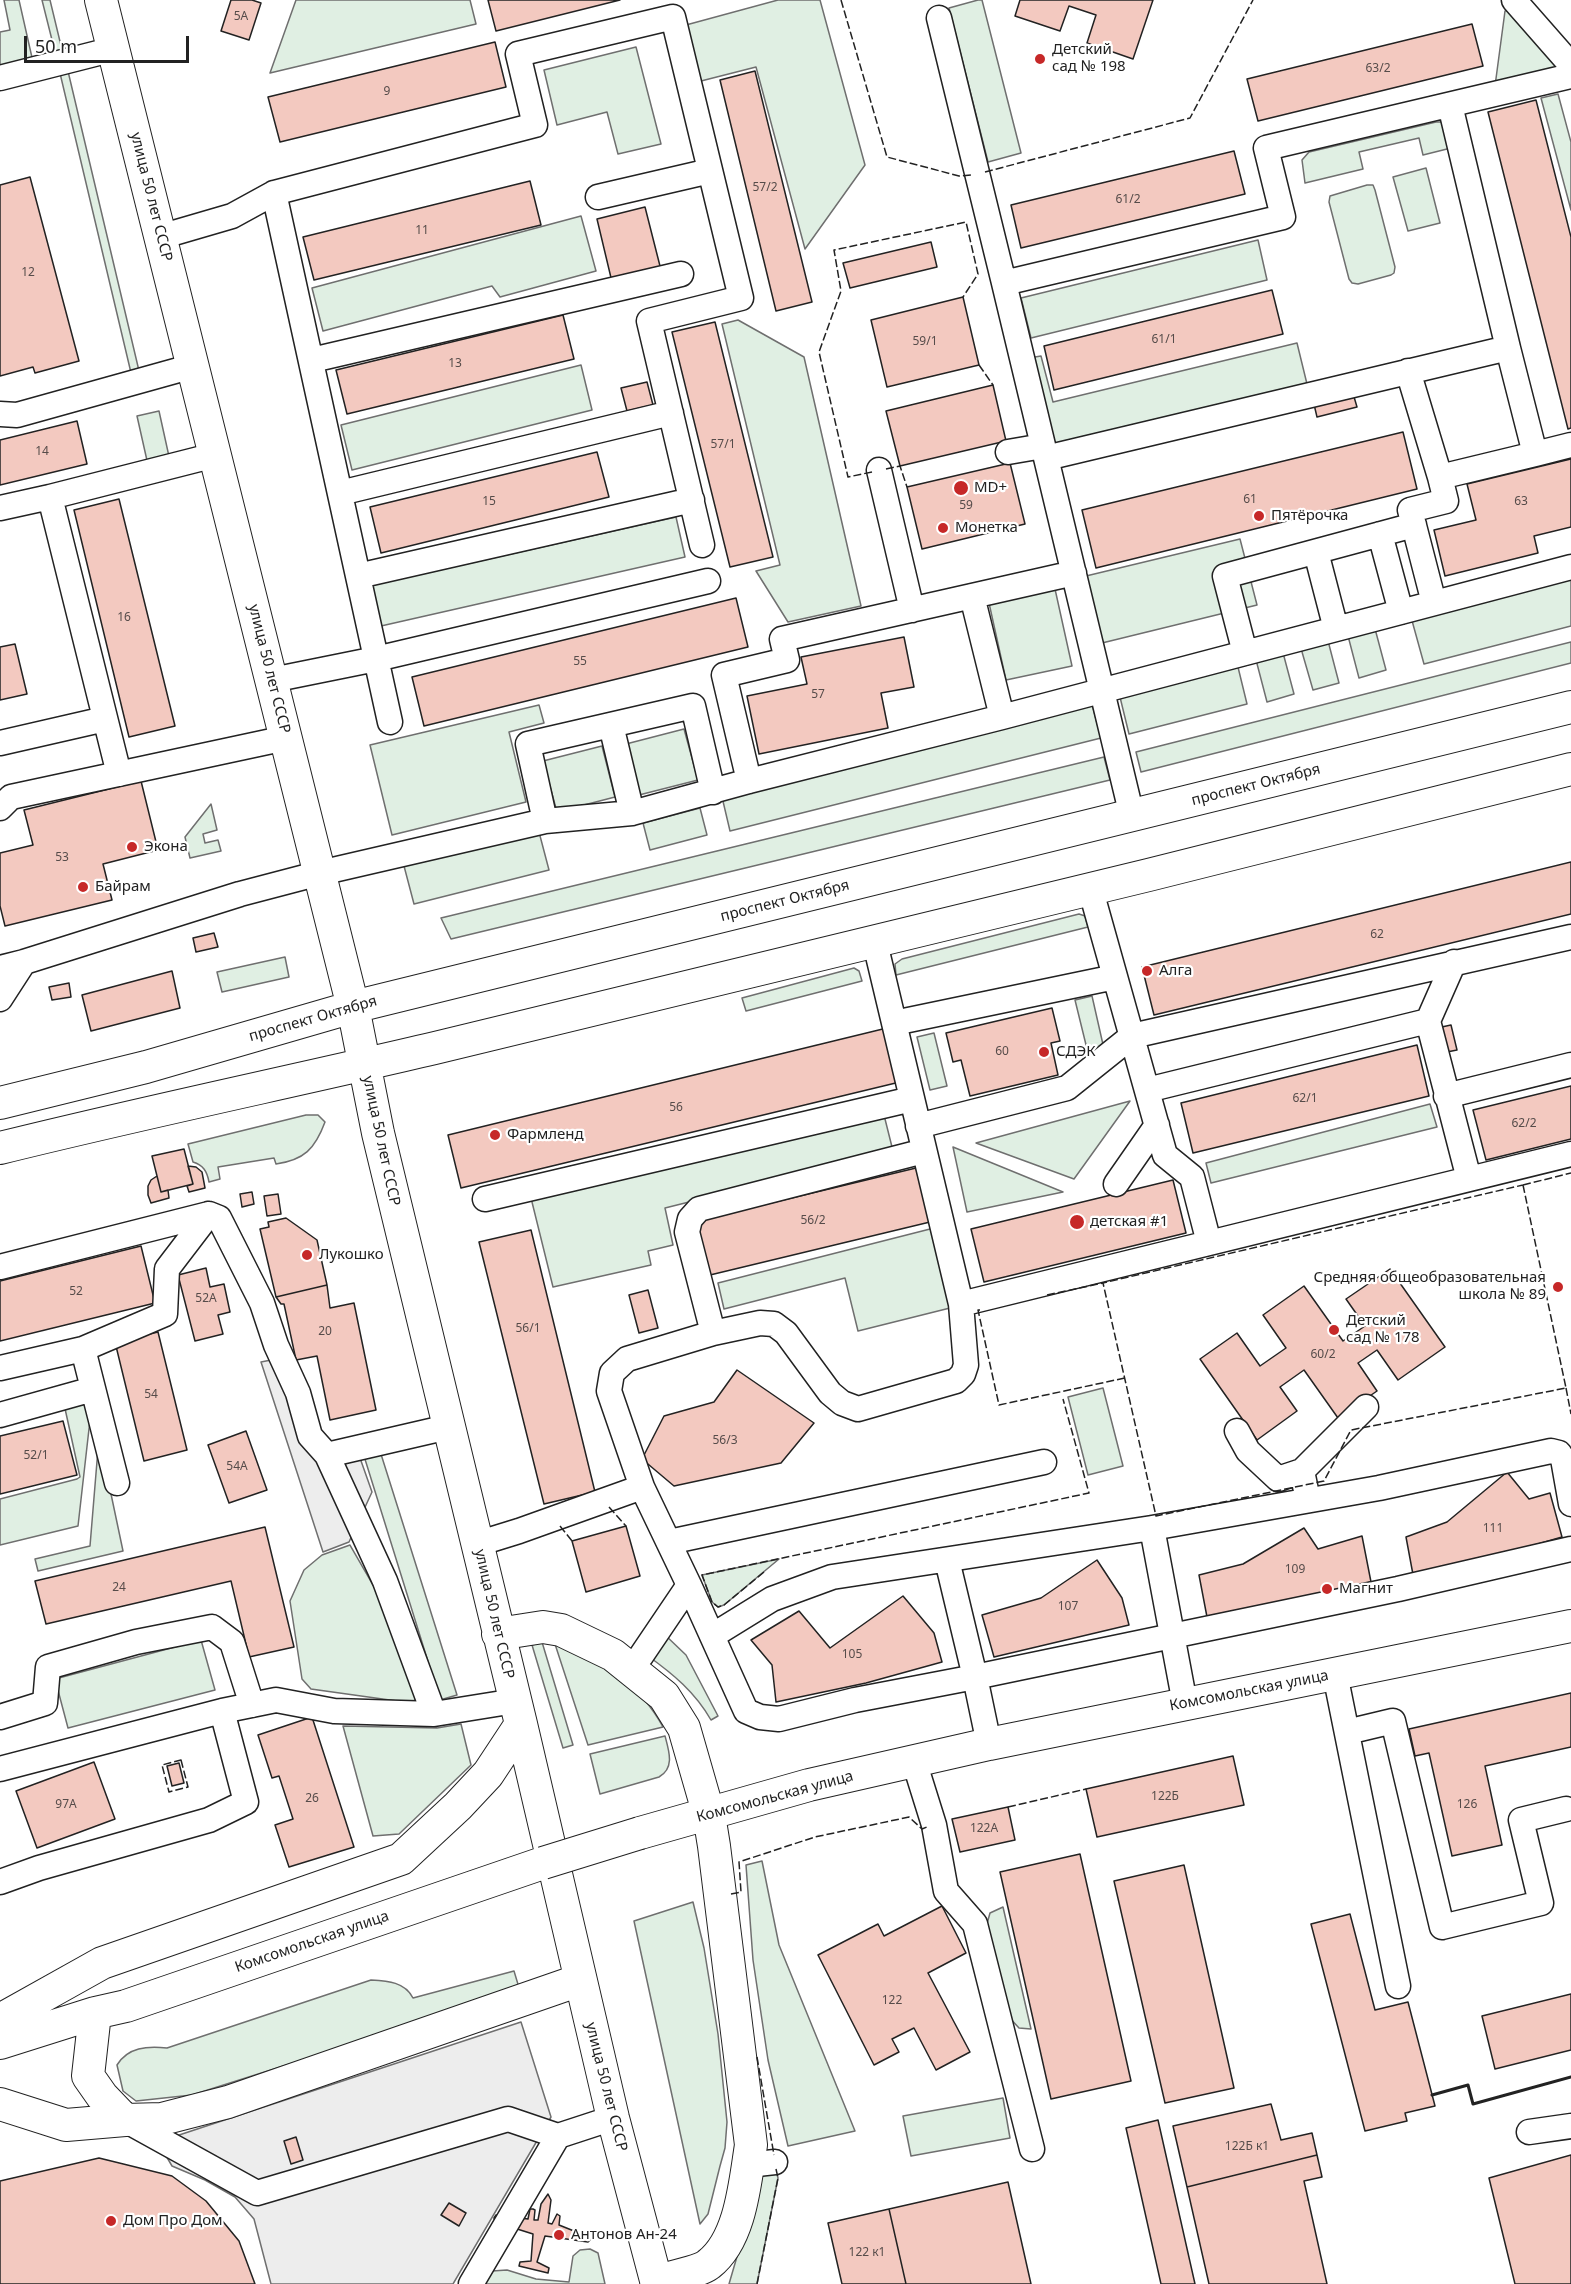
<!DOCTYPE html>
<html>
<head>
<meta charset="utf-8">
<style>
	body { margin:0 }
	#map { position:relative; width:1571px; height:2284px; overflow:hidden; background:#fff; font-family:"Noto Sans",sans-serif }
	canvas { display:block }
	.scale { position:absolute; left:24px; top:36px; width:165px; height:27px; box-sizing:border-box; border:3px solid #222; border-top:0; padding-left:8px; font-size:18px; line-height:21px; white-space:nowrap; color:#222; -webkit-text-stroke:4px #fff; paint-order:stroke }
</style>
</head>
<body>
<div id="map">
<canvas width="1571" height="2284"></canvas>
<div class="scale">50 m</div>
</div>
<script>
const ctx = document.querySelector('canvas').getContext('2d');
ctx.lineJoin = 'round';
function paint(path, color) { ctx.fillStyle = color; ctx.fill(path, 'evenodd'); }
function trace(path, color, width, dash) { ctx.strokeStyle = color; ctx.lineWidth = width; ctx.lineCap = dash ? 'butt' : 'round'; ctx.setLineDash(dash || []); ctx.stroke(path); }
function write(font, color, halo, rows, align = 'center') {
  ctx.font = font + ' "Noto Sans",sans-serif'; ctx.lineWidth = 4.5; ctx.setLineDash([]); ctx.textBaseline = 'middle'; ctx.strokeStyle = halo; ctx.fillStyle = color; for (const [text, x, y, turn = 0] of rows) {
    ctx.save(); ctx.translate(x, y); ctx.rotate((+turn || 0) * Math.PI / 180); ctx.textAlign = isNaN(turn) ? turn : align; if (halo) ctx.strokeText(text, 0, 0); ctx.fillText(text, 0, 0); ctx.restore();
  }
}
const green = new Path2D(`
	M4,0H19L33,62L0,70V32L10,30Z
	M42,0H50L63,54L56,56Z
	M296,0H470L476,24L270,73Z
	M778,0H820L865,165L805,249L756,67L701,81L686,25Z
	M978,0H982L1021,153L988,162L949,8Z
	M1512,10L1561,71L1495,86L1505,11Z
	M636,47L661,144L618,154L607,112L557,125L544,70Z
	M67,67L140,375L132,377L59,69Z
	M1558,94L1571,142V210L1541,98Z
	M1436,122H1443L1451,148L1423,155L1419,138L1359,152L1363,169L1305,183L1302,160L1309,152Z
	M1426,168L1440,223L1408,231L1393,177Z
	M1367,185H1373L1375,190L1395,267L1394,273L1391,275L1358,284L1352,283L1349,279L1329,202L1330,196Z
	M581,216L596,271L500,297L492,286L323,331L312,288Z
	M1258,240L1267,280L1031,338L1021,298Z
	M738,320L804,357L861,606L788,622L756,571L780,565L722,324Z
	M1297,343L1307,384L1050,446L1029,358L1041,356L1053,402Z
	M581,365L592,410L352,470L341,425Z
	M159,411L170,461L148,465L137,416Z
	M676,517L685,557L381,626L372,585Z
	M1240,539L1257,605L1102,643L1086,576Z
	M1571,575V626L1424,664L1411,617Z
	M1055,589L1072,666L1006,680L989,603Z
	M1374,625L1386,670L1359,678L1347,632Z
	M1327,637L1339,683L1313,690L1300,645Z
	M1571,642V663L1141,772L1136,752Z
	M1282,649L1294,694L1267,702L1255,656Z
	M1237,663L1247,704L1129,734L1119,693Z
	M1092,704L1101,738L730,831L722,797Z
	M539,705L544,723L509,732L526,802L392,835L370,745Z
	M684,729L698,780L639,795L626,744Z
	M602,746L615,797L557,812L543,761Z
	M1104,757L1110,780L451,939L441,918Z
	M211,804L217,830L203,834L205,843L218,840L221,851L190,858L185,837Z
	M700,808L707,835L650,850L643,823Z
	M539,832L549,870L414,904L404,866Z
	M1079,914L1085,916L1088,927L896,975L895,964L902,959Z
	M285,957L289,977L222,992L217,972Z
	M854,968L859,971L862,981L746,1011L742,998Z
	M1092,996L1104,1049L1088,1053L1075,1000Z
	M934,1033L947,1086L930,1090L917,1037Z
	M1130,1101L1074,1179L976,1143Z
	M1430,1104L1437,1127L1211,1183L1206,1163Z
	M306,1115H318L325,1122C315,1149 304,1160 276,1164L274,1158L218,1167L220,1179L209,1182C207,1171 203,1165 193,1162L188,1144Z
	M884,1115L893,1151L665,1208L673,1245L648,1251L651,1265L553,1287L531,1198Z
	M953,1147L1063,1192L967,1212Z
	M934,1228L954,1307L858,1331L845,1278L724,1309L718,1283Z
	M1103,1388L1123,1466L1088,1475L1068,1397Z
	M86,1399L90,1420L78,1526L0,1545V1499L77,1479L80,1477L64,1404Z
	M99,1437L123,1551L38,1571L35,1559L90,1546Z
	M380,1451L457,1695L440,1700L364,1456Z
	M350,1545L391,1616L419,1700L404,1702L311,1689L302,1679L290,1601L304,1570L322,1555Z
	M779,1559L724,1605L718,1607L712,1602L702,1575Z
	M663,1633L686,1655L718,1716L711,1720C695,1692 673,1674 648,1656Z
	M201,1640L215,1690L68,1728L55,1679Z
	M554,1641C599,1655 641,1686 663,1727L588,1745Z
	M542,1642L573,1745L563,1748L532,1645Z
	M461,1724L471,1765L399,1834L373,1836L343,1726L437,1728Z
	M665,1736C669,1751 675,1768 659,1777L600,1794L590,1754Z
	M762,1861L779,1945L855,2131L788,2146L768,2060L753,1960L746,1865Z
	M693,1902L704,1948L718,2034L727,2122L725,2148L720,2166L708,2214L700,2224L634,1921Z
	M1003,1907L1031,2029L1019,2028L1007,2015L985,1931L990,1913Z
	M514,1971L520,1991L192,2095L136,2101L123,2091L117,2065C128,2047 147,2046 167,2048L371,1980C388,1981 405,1982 413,1998Z
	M1003,2098L1010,2138L911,2156L903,2116Z
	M776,2169L778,2178L757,2284H729L762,2171Z
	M590,2249L598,2253L605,2284H485L492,2271L507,2270L536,2279L569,2282L573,2256L580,2250Z`);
paint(green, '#e0efe3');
trace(green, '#6f6f6f', 1.5);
const parking = new Path2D(`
	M276,1359L302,1437L360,1458L372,1492L349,1542L323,1552L261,1362Z
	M521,2022L551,2117L453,2284H271L254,2219L235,2197L205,2180L172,2166L158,2142Z`);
paint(parking, '#ededed');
trace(parking, '#6f6f6f', 1.5);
const building = new Path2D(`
	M231,0H252L261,3L249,40L221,31Z
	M488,0H620L496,31Z
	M1020,0H1153L1133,59L1087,43L1096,15L1069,6L1060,31L1015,16Z
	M1472,24L1483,66L1258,121L1247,79Z
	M495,42L506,87L280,142L268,97Z
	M755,71L812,302L776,311L720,80Z
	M1536,100L1571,237V428L1568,429L1488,112Z
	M1234,151L1245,194L1021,248L1011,205Z
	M30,177L79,361L35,373L33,367L0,376V185Z
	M530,181L541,225L314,280L303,237Z
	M645,207L661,270L612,282L597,219Z
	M931,242L937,267L850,288L843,263Z
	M1272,290L1283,334L1054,390L1044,346Z
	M963,297L979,365L887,387L871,320Z
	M563,315L574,359L347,414L336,370Z
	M715,322L773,557L730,567L672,332Z
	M647,382L653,405L627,411L621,388Z
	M993,385L1006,441L900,466L886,411Z
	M1352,390L1357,407L1317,417L1313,400Z
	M77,421L87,464L0,485V440Z
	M1403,432L1417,489L1096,568L1082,510Z
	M597,452L609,497L381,553L370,507Z
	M1571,459V527L1534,536L1538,553L1445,576L1434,530L1476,520L1467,484Z
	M1010,463L1025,524L922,549L907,487Z
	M119,499L175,726L129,737L74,510Z
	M736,598L748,647L424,726L412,677Z
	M904,637L914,687L881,693L888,728L759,754L747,696L807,684L801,657Z
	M15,644L27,694L0,700V647Z
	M141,781L158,850L103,864L112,900L5,926L0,906V853L33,845L24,810Z
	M1571,862V914L1154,1015L1142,967Z
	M214,933L218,947L196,952L193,938Z
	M172,971L180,1008L91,1031L82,995Z
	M69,983L71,997L52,1000L49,987Z
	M1052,1008L1060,1041L1051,1043L1058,1075L970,1096L961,1060L953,1062L946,1033Z
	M1451,1025L1457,1050L1442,1053L1437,1028Z
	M891,1027L904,1081L461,1188L448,1135Z
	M1417,1045L1429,1096L1193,1153L1181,1103Z
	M1571,1086V1139L1486,1160L1473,1110Z
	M184,1149L193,1184L161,1192L152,1156Z
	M188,1166L196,1167L202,1172L205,1188L189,1192L187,1186L193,1184Z
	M916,1168L930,1222L710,1275L696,1221Z
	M157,1176L161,1192L168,1190L169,1198L151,1203L148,1195V1186L151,1180Z
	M1173,1180L1186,1233L984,1282L971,1229Z
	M252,1192L254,1204L242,1207L240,1194Z
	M278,1194L281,1214L267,1216L264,1196Z
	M286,1218L317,1240L327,1285L276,1297L260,1229L269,1227L268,1222Z
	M531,1230L595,1492L544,1504L479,1242Z
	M141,1246L155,1303L0,1341V1281Z
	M206,1268L210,1287L224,1284L230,1312L218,1315L223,1334L195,1341L178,1275Z
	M1390,1269L1445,1347L1398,1380L1377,1350L1358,1363L1377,1391L1338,1418L1304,1370L1280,1387L1297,1411L1257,1440L1200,1359L1237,1333L1260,1366L1286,1348L1263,1315L1304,1286L1343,1341L1365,1326L1346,1299Z
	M327,1285L330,1308L354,1303L376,1410L330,1420L317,1356L296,1360L284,1304H281L276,1297Z
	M648,1290L658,1328L639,1333L629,1295Z
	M158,1332L187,1450L144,1461L115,1342Z
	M737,1370L814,1423L781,1463L674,1486L642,1459L664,1416L714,1402Z
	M63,1421L77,1475L0,1494V1436Z
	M246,1431L267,1490L229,1503L208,1445Z
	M1507,1472L1529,1499L1550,1493L1562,1537L1414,1580L1406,1537L1447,1522Z
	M626,1526L640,1576L586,1592L572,1541Z
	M265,1527L294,1647L249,1657L231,1581L46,1624L35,1581Z
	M1304,1528L1318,1549L1362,1536L1371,1582L1269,1606L1207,1617L1199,1575L1243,1564Z
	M1097,1560L1122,1598L1129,1625L994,1657L982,1615L1041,1598Z
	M903,1596L934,1633L942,1662L866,1683L776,1702L772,1665L751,1640L799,1611L830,1648Z
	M1571,1693V1747L1485,1766L1502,1845L1452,1856L1429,1753L1415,1756L1409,1729Z
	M312,1717L354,1847L289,1867L275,1825L293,1819L279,1776L272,1778L258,1735Z
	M1233,1756L1244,1805L1097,1837L1086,1789Z
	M94,1762L115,1819L37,1848L16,1791Z
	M179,1763L184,1783L172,1786L167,1766Z
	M1008,1807L1015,1840L960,1852L952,1819Z
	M1080,1854L1131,2081L1051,2099L1000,1872Z
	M1184,1865L1234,2088L1165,2103L1114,1881Z
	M942,1906L966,1953L928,1973L970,2052L936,2070L914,2028L892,2039L899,2052L874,2065L818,1955L878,1924L884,1936Z
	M1350,1914L1375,2010L1408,2002L1435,2106L1405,2113L1407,2121L1365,2131L1311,1924Z
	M1571,1994V2050L1495,2069L1482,2016Z
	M1271,2104L1281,2140L1312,2133L1317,2155L1187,2187L1173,2126Z
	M1158,2120L1195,2284H1161L1126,2128Z
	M296,2137L303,2160L291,2164L284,2141Z
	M1317,2155L1322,2177L1304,2181L1327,2284H1209L1187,2187Z
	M1571,2155V2284H1515L1489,2178Z
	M99,2158L172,2176L206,2201L239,2241L255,2284H0V2181Z
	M1008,2182L1031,2284H906L889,2209Z
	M548,2194L551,2200L548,2223L552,2224L557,2214L560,2216L559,2225L589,2237L590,2240L588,2242L545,2236L537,2262L549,2268L548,2273L519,2266L520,2262L531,2261L533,2234L495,2222L494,2218L496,2215L528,2219L530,2209H533L535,2210L534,2220H538L541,2204Z
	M449,2203L466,2213L459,2226L441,2215Z
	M889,2209L906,2284H842L828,2223Z`);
paint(building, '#f3c9c0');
trace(building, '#222', 1.5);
const minor = new Path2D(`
	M1514,0L1571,65
	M939,18L1004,283
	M0,78L114,49
	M274,193L390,722
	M598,197L710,171
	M160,237L232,216L274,193L535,125L518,54L673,17L741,298L649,321L702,545
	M1508,348L1535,454L1571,445
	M312,360L681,274
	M1408,371L1440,477
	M0,414L17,415L193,366
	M1008,452L1043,446
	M1046,458L1508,348L1450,105
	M879,470L912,610
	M340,493L671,413
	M0,508L50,497
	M1380,534L1401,612
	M1316,552L1336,629
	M358,576L692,500
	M972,596L1002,717
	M1434,603L1410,510L1446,501L1440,477L1535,454
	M1245,653L1225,576L1414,525
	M272,680L376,659L708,581
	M611,725L632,813
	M0,743L105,719
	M119,774L50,497L215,455
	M749,781L724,675L787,660L782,639L1074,573
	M0,808L11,797L286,738
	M1132,816L1004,283L1283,217L1266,148L1571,76
	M545,821L528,744L693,706L713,792
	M1091,891L1165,1155L1192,1177L1209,1243
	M1454,962L1428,1021L1469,1179
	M0,968L24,962L240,894L320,873L545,821L632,813L749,781L1002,717L1571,567
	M0,999L24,962
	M894,1023L1115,977
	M1147,1090L1428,1021
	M1446,1096L1571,1065
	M918,1126L1067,1088L1132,1036L1571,937
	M1116,1184L1157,1125
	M485,1199L912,1099
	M0,1267L209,1214L219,1218L262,1303L276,1345L298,1393L310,1436L327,1455L385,1581L434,1714
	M961,1304L1571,1154
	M713,1333L760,1323L774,1324L786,1333L830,1393L842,1403L858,1409L956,1381L963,1374L966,1365L961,1304L875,943
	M83,1349L165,1314L167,1269L209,1214
	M0,1368L83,1349L117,1483
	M0,1415L93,1389
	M1237,1431L1248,1451L1278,1479L1302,1471
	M327,1455L448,1427
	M642,1487L689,1585L746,1711L760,1717L779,1719L855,1700L975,1677L989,1744
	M1308,1500L1302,1471L1366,1407
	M1152,1528L1185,1704
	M669,1542L1044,1462
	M477,1544L519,1531L642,1487L609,1391L612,1373L627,1359L713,1333L687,1232L690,1219L699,1209L924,1151
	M947,1560L975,1677L1398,1589L1571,1549
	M712,1636L772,1599L832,1577L1152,1528L1379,1488L1551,1451L1559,1453L1563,1459L1571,1504
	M641,1656L689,1585
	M1335,1674L1398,1986
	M0,1717L45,1703L48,1667L136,1642L212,1627L232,1642L252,1705
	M1347,1732L1393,1721L1442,1927L1541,1903L1521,1820L1566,1809
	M914,1761L934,1825L946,1891L975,1924L1032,2149
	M0,1769L222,1711L276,1700L334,1711L434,1714L515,1701
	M0,1882L39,1868L209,1820L246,1802L222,1711
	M125,2120L257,2193L508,2119L558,2136
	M1529,2132L1571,2126
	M748,2165L775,2162
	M471,2284L558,2136L613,2118`);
const major = new Path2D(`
	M101,0L353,1007L378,1133L521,1724L613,2118L657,2284
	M0,1103L146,1067L353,1007L1571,707
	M0,1148C145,1112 290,1082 435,1048C815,958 1193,865 1571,769
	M498,1634L543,1627L561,1630L613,1655L664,1696L684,1728L709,1815L714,1846L751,2145C745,2182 741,2239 709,2264C701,2271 668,2278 656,2281
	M640,1833L809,1785L989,1744L1571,1626
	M95,2013L88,2076L102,2096L125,2120
	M0,2020L102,1963L401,1859L458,1806L488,1774L521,1724
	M0,2043L95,2013L126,2006L543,1863
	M0,2104L66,2125L125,2120L162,2119L228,2102L580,1980`);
trace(minor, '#222', 27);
trace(major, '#222', 34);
trace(minor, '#fff', 24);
trace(major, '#fff', 32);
const majorBridge = new Path2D(`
	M543,1863L640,1833`);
trace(majorBridge, '#222', 34, []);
trace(majorBridge, '#fff', 32);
trace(new Path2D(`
	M841,0L887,157L959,176L971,175
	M985,172L1190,118L1253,0
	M979,365L993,385
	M886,469L900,466L907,487
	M872,472L848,477L819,352L841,291L834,250L966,222L978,274L963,297
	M1523,1185L1566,1388L1351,1430L1324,1481L1156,1516L1103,1283Z
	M1523,1185L1571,1173
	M1047,1295L1103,1283
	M980,1310H978L999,1405L1125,1378
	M1566,1388L1571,1414
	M609,1507L626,1526
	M560,1526L572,1541
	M764,1572L724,1605L718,1607L712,1602L702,1575L1089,1493L1063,1399
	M181,1760L188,1787L169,1792L162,1765Z
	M1008,1807L1086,1789
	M731,1894L741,1892L739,1862L815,1837L909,1817L922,1829L927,1827
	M757,2057L774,2155
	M757,2284L778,2178L776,2169`), '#222', 1.5, [8, 3]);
trace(new Path2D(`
	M1432,2095L1468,2085L1473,2104L1571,2077`), '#222', 3);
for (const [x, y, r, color] of [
	[1040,59,6,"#c62828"],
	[961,488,8,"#c62828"],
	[1259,516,6,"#c62828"],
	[943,528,6,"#c62828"],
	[132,847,6,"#c62828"],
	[83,887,6,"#c62828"],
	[1147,971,6,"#c62828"],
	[1044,1052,6,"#c62828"],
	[495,1135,6,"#c62828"],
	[1077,1222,8,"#c62828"],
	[307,1255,6,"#c62828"],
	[1558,1287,6,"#c62828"],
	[1334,1330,6,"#c62828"],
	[1327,1589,6,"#c62828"],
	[111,2221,6,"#c62828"],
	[559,2235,6,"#c62828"]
]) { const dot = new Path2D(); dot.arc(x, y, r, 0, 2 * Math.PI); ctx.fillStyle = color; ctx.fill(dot); trace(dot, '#fff', 2); }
write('12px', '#564c4a', null, [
	["5А",241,17],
	["63/2",1378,69],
	["9",387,92],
	["57/2",765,188],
	["61/2",1128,200],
	["11",422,231],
	["12",28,273],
	["61/1",1164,340],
	["59/1",925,342],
	["13",455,364],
	["57/1",723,445],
	["14",42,452],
	["61",1250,500],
	["15",489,502],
	["63",1521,502],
	["59",966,506],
	["16",124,618],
	["55",580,662],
	["57",818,695],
	["53",62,858],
	["62",1377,935],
	["60",1002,1052],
	["62/1",1305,1099],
	["56",676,1108],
	["62/2",1524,1124],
	["56/2",813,1221],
	["52",76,1292],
	["52А",206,1299],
	["56/1",528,1329],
	["20",325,1332],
	["60/2",1323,1355],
	["54",151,1395],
	["56/3",725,1441],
	["52/1",36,1456],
	["54А",237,1467],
	["111",1493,1529],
	["109",1295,1570],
	["24",119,1588],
	["107",1068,1607],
	["105",852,1655],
	["122Б",1165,1797],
	["26",312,1799],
	["97А",66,1805],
	["126",1467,1805],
	["122А",984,1829],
	["122",892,2001],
	["122Б к1",1247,2147],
	["122 к1",867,2253]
]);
write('15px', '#222', '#fff', [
	["Детский",1052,50],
	["сад № 198",1052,67],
	["MD+",974,488],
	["Пятёрочка",1271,516],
	["Монетка",955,528],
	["Экона",144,847],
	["Байрам",95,887],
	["Алга",1159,971],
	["СДЭК",1056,1052],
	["Фармленд",507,1135],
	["детская #1",1090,1222],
	["Лукошко",319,1255],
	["Средняя общеобразовательная",1546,1278,"right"],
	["школа № 89",1546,1295,"right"],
	["Детский",1346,1321],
	["сад № 178",1346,1338],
	["Магнит",1339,1589],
	["Дом Про Дом",123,2221],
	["Антонов Ан-24",571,2235]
], 'left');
write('15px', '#222', '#fff', [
	["улица 50 лет СССР",151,197,76],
	["улица 50 лет СССР",269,669,76],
	["проспект Октября",1256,785,-14],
	["проспект Октября",785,901,-14],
	["проспект Октября",313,1019,-16],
	["улица 50 лет СССР",381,1141,78],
	["улица 50 лет СССР",494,1614,77],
	["Комсомольская улица",1249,1691,-11],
	["Комсомольская улица",775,1797,-15],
	["Комсомольская улица",312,1942,-19],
	["улица 50 лет СССР",606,2087,76]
]);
</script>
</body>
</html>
